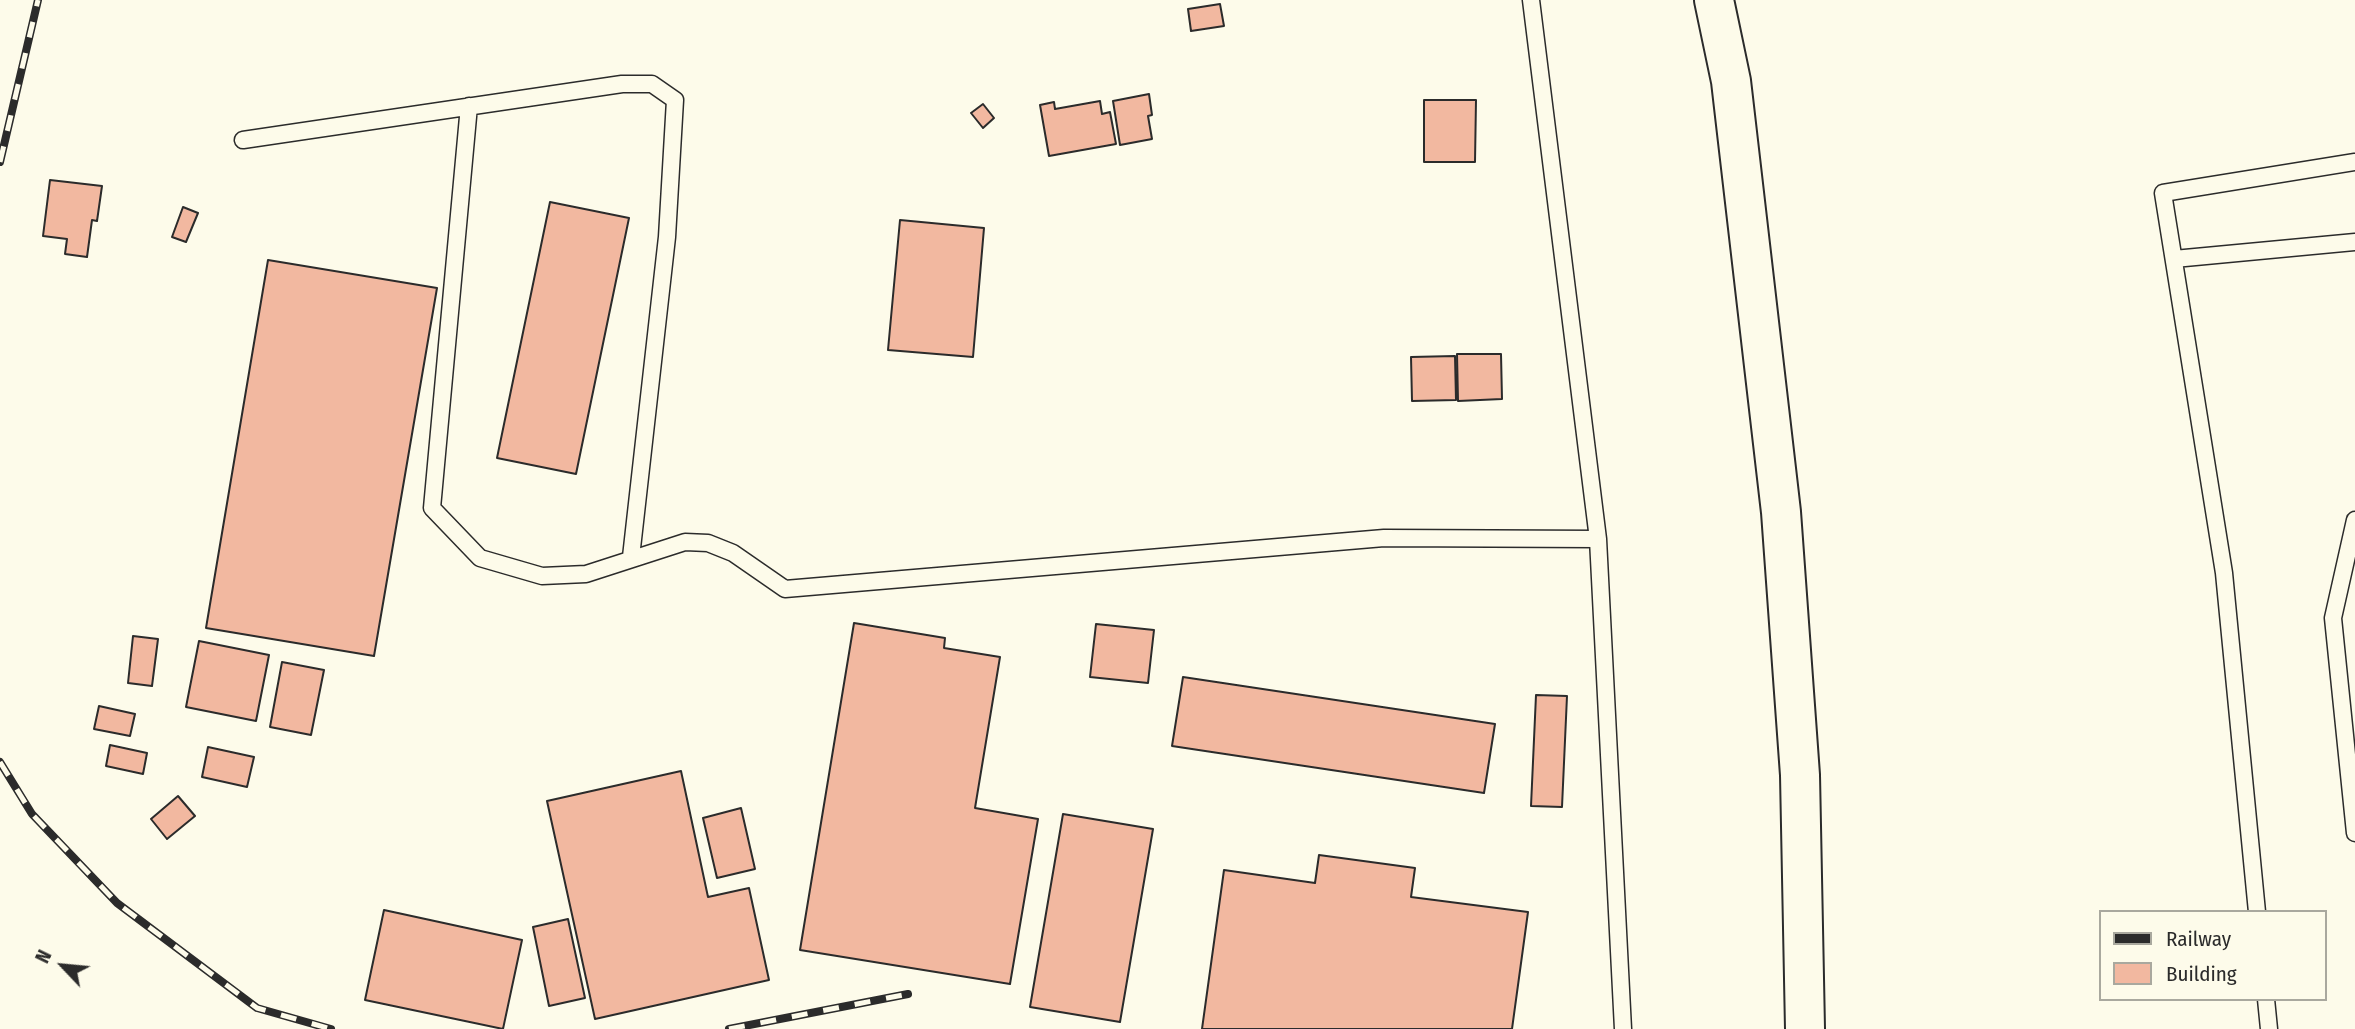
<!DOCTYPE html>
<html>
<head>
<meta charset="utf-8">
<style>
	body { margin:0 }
	#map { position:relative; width:2355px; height:1029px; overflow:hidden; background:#fdfbea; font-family:"Fira Sans Condensed",sans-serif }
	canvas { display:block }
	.legend { position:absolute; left:2099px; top:910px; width:228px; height:91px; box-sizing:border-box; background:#fdfbea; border:2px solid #a9a89e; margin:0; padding:9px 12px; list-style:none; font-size:21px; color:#2b2b2b }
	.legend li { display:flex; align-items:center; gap:14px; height:35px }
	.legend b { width:35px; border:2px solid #a9a89e }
	.north { position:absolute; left:28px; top:931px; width:70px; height:70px; -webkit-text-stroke:5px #fdfbea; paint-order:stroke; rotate:296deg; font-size:19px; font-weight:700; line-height:28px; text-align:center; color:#2b2b2b }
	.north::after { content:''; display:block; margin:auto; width:24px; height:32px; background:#2b2b2b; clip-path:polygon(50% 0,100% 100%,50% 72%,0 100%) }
</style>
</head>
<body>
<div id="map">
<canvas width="2355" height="1029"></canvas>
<ul class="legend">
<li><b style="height:9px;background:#2b2b2b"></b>Railway</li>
<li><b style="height:19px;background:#f2b8a0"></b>Building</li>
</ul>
<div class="north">N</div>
</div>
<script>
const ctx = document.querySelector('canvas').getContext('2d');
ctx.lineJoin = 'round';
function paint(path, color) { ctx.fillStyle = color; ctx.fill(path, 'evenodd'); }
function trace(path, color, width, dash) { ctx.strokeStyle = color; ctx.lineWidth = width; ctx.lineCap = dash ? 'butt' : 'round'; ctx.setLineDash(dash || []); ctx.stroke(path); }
const building = new Path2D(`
	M1220,4L1224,26L1191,31L1188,9Z
	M1149,94L1152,115L1148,116L1152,139L1120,145L1113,101Z
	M1424,100H1476L1475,162H1424Z
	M1100,101L1102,114L1110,112L1116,144L1049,156L1040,105L1054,102L1055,109Z
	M983,104L994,118L983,128L971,113Z
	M50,180L102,186L97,221L92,220L87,257L65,254L67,239L43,236Z
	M550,202L629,218L576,474L497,458Z
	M183,207L198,213L186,242L172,237Z
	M900,220L984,228L973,357L888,350Z
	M268,260L437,288L374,656L206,628Z
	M1457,354H1501L1502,399L1458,401Z
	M1455,356L1456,400L1412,401L1411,357Z
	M854,623L945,638L944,648L1000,657L975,808L1038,819L1010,984L800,950Z
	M1096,624L1154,630L1148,683L1090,677Z
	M133,636L158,639L152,686L128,683Z
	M199,641L269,655L256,721L186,707Z
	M282,662L324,670L311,735L270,727Z
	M1183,677L1495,724L1484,793L1172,746Z
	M1536,695L1567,696L1562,807L1531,806Z
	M99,706L135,714L130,736L94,729Z
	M110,745L147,753L143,774L106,766Z
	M208,747L254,757L247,787L202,777Z
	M681,771L708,897L749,888L769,980L595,1019L547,801Z
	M178,796L195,816L167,839L151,819Z
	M741,808L755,869L717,878L703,818Z
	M1063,814L1153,829L1120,1022L1030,1007Z
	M1319,855L1415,868L1411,897L1528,912L1512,1029H1202L1224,870L1315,883Z
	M384,910L522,940L503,1029L365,1000Z
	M568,919L585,998L549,1006L533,927Z`);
paint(building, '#f2b8a0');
trace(building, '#2b2b2b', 2);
const lane = new Path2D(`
	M1531,0L1598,539L1623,1029
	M469,106L432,508L480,558L542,576L586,574L685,542L708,543L733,553L785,589L1384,538L1598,539
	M243,140L622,84H652L675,100L667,237L631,557
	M2174,259L2355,242
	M2355,520L2333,618L2355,833
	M2257,912L2224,573L2163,193L2355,162
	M2266,999L2269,1029`);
const highway = new Path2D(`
	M1714,0L1731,81L1781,512L1800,775L1805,1029`);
trace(lane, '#2b2b2b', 19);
trace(highway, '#2b2b2b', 42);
trace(lane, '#fdfbea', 16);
trace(highway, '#fdfbea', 38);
const rail = new Path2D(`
	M0,162L38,0
	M0,762L32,814L117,903L257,1008L331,1029
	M729,1029L908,994`);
trace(rail, '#2b2b2b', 8);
trace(rail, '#fdfbea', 5, [16]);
</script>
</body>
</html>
